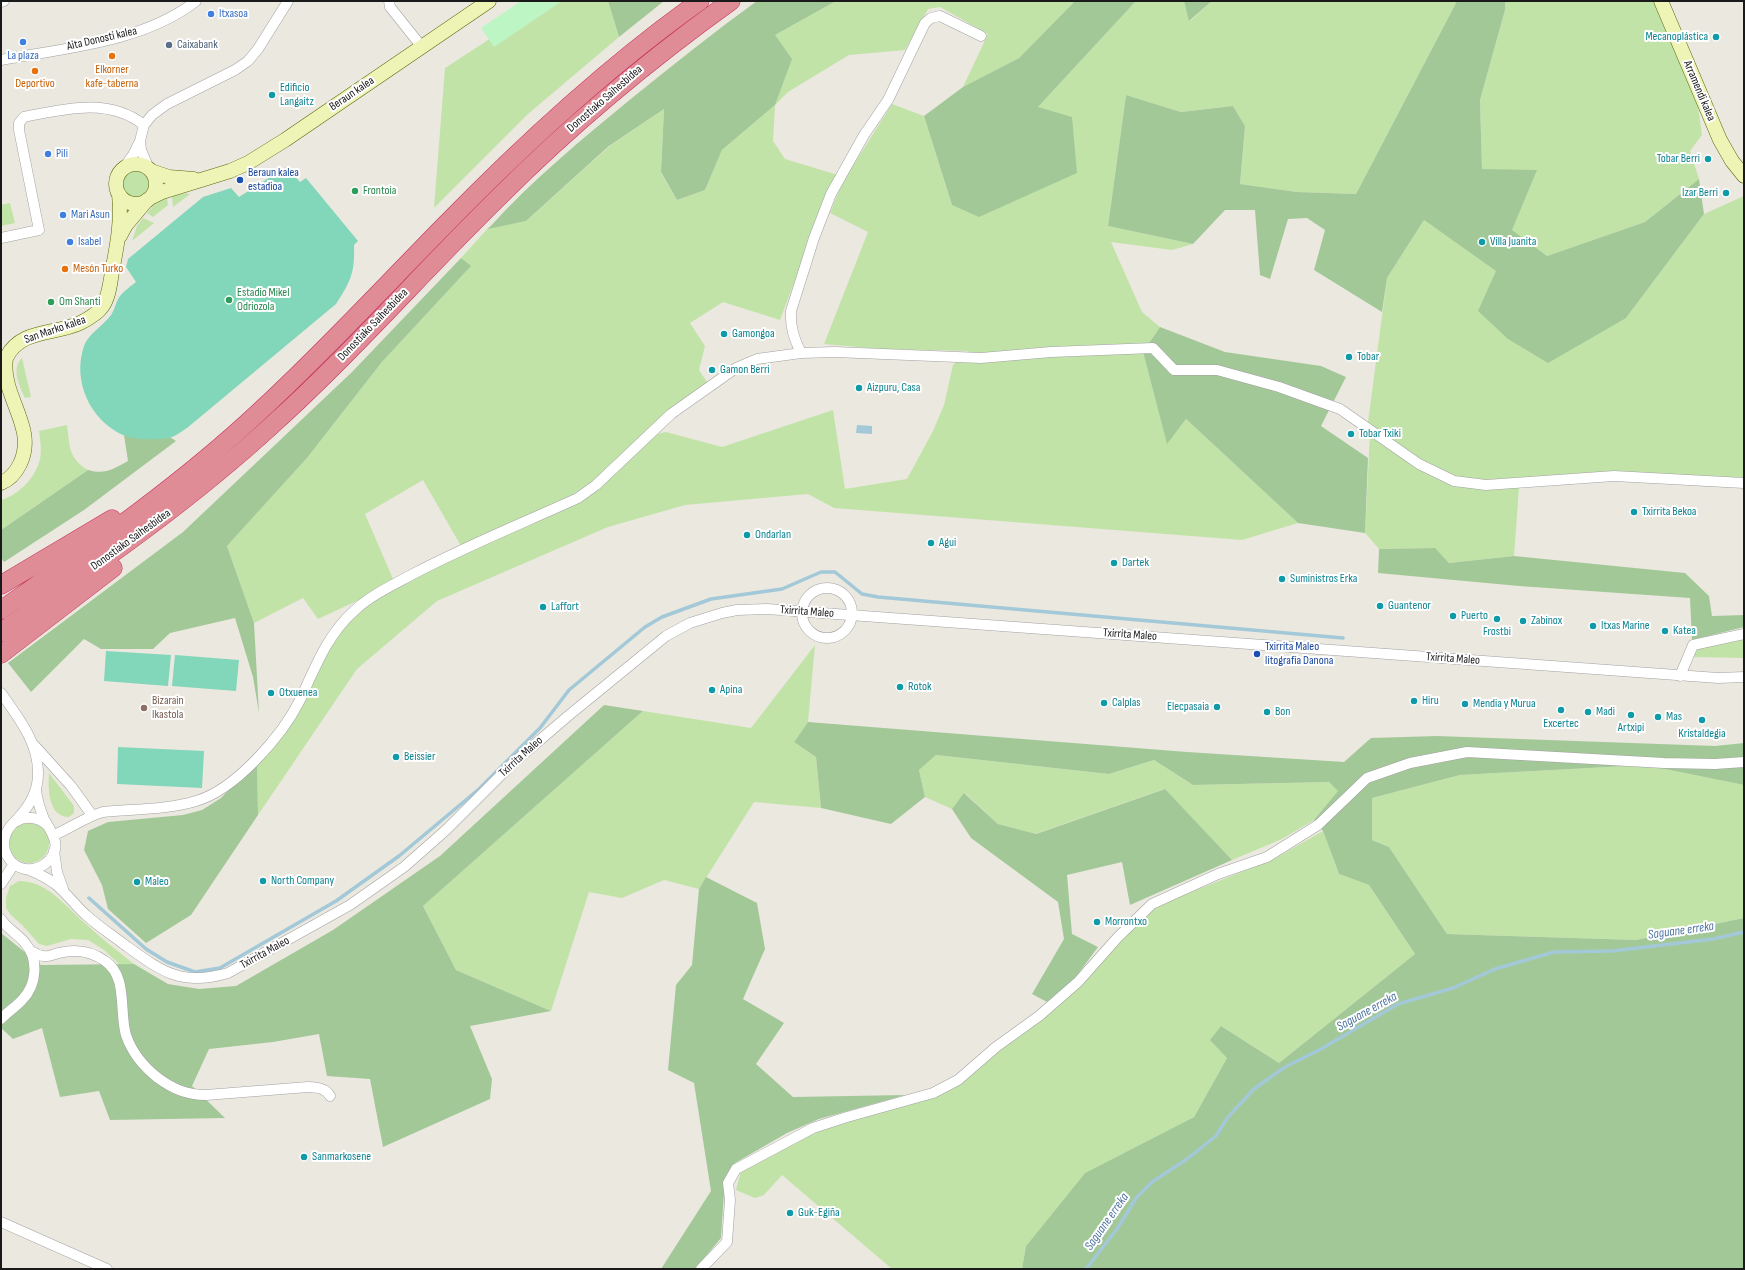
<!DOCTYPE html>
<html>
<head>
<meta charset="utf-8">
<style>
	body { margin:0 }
	#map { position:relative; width:1745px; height:1270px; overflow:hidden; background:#ebe8e0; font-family:"Sofia Sans Condensed",sans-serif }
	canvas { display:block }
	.frame { position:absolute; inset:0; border:2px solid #1a1a1a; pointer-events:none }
</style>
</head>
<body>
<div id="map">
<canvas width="1745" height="1270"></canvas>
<div class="frame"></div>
</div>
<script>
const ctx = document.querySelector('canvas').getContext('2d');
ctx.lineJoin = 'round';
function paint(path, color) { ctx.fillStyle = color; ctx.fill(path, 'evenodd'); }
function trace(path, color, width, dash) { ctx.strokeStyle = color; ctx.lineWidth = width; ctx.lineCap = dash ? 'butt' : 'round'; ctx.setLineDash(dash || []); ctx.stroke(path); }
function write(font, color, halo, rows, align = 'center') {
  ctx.font = font + ' "Sofia Sans Condensed",sans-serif'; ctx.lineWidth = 4; ctx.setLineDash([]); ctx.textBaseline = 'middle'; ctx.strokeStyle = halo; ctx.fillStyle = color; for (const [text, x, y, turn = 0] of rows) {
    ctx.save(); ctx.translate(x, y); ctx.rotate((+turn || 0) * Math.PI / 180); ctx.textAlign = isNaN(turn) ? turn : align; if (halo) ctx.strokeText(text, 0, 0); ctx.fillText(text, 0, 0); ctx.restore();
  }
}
paint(new Path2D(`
	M548,1H608L619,37L528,114L434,208L445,68Z
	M836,1H1075L1019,58L963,87L988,34L940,7L928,9L905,50L849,55L788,92L775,105L773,141L785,159L838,175L815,227L780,320L723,302L690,323L705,346L699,370L709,385L596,479L563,501L461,546L423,480L365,514L393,579L361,599L318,619L303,598L254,623L227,546L307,458L382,362L470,267L461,258L489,227L526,221L611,145L664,109L661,173L677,200L705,190L722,150L775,105V35Z
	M1136,1H1184L1190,21L1212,1H1457L1356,194L1297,192L1240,184L1245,126L1233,106L1181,112L1126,95L1108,226L1193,244L1172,250L1111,242L1142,312L1160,327L1143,352L1167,443L1186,419L1298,523L1242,540L834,508L808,494L685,505L608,527L437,601L357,669L258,815L257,761L340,628L377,597L438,564L598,490L652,435L666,432L722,447L833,410L845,489L907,479L933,431L944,405L953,365L968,351L881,349L824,344L868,232L830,213L842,183L892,104L924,116L952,205L1038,107Z
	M1505,1H1653L1698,107L1702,135L1690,151L1699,179L1645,222L1547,256L1511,230L1482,169L1480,100L1505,10Z
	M121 184a14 14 0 1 1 28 0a14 14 0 1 1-28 0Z
	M187,193L190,194L173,207L172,196Z
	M1744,196V478L1614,473L1486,480L1455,477L1420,460L1368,422L1387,278L1424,220L1497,271L1626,318L1704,214Z
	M167,198L168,205L153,217L147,213L155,204Z
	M10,203L15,223L1,226V205Z
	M143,218L154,223L132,241L137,226Z
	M22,358L31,397L25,398C19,385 11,369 22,358Z
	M67,425C70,446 68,458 88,470L1,530V500C19,495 36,477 40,459C42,450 40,439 39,431Z
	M1370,433L1452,484L1519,488L1514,556L1449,563L1434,548L1379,549L1365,533Z
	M1744,639V658L1692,657L1699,648Z
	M815,645L808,722L794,742L816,757L821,808L754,802L699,889L664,880L622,898L589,892L551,1011L456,970L423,906L643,711L751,728Z
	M936,755L1109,774L1154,760L1193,785L1329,782L1339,791L1314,820L1282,839L1232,860L1164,789L1035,834L998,824L965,793L952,809L925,797L919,770Z
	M1645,765L1744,785V918L1636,940L1447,934L1389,847L1372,840V798L1460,775Z
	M49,773L74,806V813L69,817C48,817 48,789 49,773Z
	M9 843a20 20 0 1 1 40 0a20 20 0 1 1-40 0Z
	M1323,831L1339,874L1369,885L1415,954L1279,1063L1221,1026L1227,1058L1194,1117L1085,1173L1026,1246L1022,1269H892L782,1175L764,1195L755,1198L736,1190L741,1171L799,1140L831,1126L952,1087L1112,949L1156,906L1274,859Z
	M19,881C48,881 66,907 87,925C102,939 118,951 134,964L120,965L104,950L88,940L71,939L47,946L39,944L24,927L11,915L6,908V898L10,886Z`), '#c2e3a8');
paint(new Path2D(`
	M608,1H664L619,37Z
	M757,1H836L775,35L792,59L775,105L722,150L705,190L677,200L661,172L664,109L609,146L526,221L488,229C531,181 582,139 632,98C673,65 714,32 757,1Z
	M1075,1H1136L1038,107L1072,117L1077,173L979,217L952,205L924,116L963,87L1019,58Z
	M1184,1H1212L1189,21Z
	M1457,1H1505V10L1480,100L1482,169L1537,170L1512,230L1547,256L1645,222L1699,179L1704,214L1626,318L1548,363L1508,339L1478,311L1496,271L1424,220L1387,278L1382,312L1314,270L1325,230L1307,218L1288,219L1270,279L1260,275L1255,210H1225L1193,244L1108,226L1126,95L1181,112L1233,106L1245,126L1240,184L1297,192L1356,194Z
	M461,258L471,266L382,362L307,458L227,546L254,623L259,713L253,677L235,618L170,633L153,649H101L84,639L31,692L8,663L183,532L352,372Z
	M1160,327L1225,352L1321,366L1346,377L1321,426L1368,458L1365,533L1298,523L1186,419L1167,444L1143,352Z
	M124,435L148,439L170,437L176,441L84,510L4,562L1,558V530L88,470C105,475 113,469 128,461Z
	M1435,548L1449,563L1514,556L1685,573L1709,596L1712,616L1744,615V627L1692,640L1690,598L1519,586L1378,573L1379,549Z
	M604,705L643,711L423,906L456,970L551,1011L470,1026L492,1079L490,1099L383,1147L370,1079L327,1076L319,1034L273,1042L209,1049L192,1086L225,1118L110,1120L99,1091L60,1097L42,1028L13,1039L1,1028V933L41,965L134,964L168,984L199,989L236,986L333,930L440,856Z
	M808,722L1187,752L1344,762L1371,738L1437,736L1715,746L1744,743V785L1645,765L1460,775L1372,798V840L1389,847L1447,934L1636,940L1744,918V1269H1022L1026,1246L1085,1173L1194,1117L1227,1058L1210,1040L1221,1026L1279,1063L1415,954L1369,885L1339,874L1323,831L1314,820L1338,791L1329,782L1193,785L1154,760L1109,774L936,755L919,770L925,797L891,824L821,808L816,757L794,742Z
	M257,761L258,815L191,915L146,943L108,909L102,885L84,850L88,831L108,822L183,815L202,810L221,798Z
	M1165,789L1232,860L1130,905L1122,862L1067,875L1072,934L1098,947L1075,978L1047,1002L1032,994L1064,939L1058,902L971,838L952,809L964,793L998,824L1036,834Z
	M706,877L757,903L765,949L743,999L784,1023L756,1064L793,1097L905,1095L819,1119L787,1133L735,1163L725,1178L721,1238L695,1269H661L711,1191L694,1083L668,1070L676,985L692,965L699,889Z`), '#a3c897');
paint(new Path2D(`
	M521,1H562L494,47L481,28Z`), '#bef5c5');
paint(new Path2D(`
	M286,167L300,182L306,178L358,241L354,245C355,272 351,281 336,304L187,428C182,431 175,437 168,438C155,440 135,440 123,435C90,420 72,381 84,346C88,334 103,326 111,315C115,309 116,301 120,296C124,291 131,286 136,282L126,267L128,259L203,197L231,188L239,197Z
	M106,651L171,655L168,686L104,681Z
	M175,655L239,660L236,691L172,686Z
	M118,747L204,751L202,788L117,784Z`), '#82d6ba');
paint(new Path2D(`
	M857,425L872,426V434L856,433Z`), '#a3c8d7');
trace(new Path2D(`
	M89,898L146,949L167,962L195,972L220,968L336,901L399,856L479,789L540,728L569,690L645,627L662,617L711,599L782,589L821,572H835L862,594L878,597L1343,638
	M1086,1269L1117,1229L1137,1197L1152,1182L1187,1159L1216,1136L1228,1117L1254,1089L1285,1067L1321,1049L1398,1004L1453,988L1495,969L1554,952L1612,951L1713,939L1744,932`), '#a3c8d7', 3.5);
const street = new Path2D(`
	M389,1L390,7L422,47
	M1,2L4,1
	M1,60C65,48 144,42 196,1
	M123,169L133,155L140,141
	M149,169L141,150L140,141L144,125L152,115L167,104L235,70L248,61L258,49L288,1
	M1,238L39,230L19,130V123L24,117C64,109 109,97 144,125
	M801,353C794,338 790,327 791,311L814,238L831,194L864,135L888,100L925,23L931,18L940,16L981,36
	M802 613a25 25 0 1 1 50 0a25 25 0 1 1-50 0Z
	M1680,676L1693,645L1744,634
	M1,693C18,717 39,743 38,774C38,791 30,805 19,817C14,823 8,827 6,834C0,849 9,866 25,869C32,870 39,868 45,864C64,849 53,834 44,819C40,809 37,800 36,790
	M34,745L71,786L92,815
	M15,822C26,815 39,817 48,826
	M54,835C71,828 85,817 103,812C132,809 167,810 196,801C235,790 282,736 300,700C315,668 327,635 354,611C371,595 393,585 413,574C466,546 523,523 578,498L596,485L671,414L736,368L757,359L801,353L835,352L981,358L1051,352L1153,348L1174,370H1217L1279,387L1340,409L1419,464L1454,481L1486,485L1614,476L1744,483
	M54,851L57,872L63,889
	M27,869C40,874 54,881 63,891C71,899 78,908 86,915C98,926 112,935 125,945C161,971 181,987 228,973L350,905L404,867L446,830L512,764L568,716L666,636L690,623L722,613L737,610L767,609L1718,678L1744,677
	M1,884L14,864
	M1,919C7,929 18,934 25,943C39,959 37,985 22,1000C16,1007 7,1012 1,1019
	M33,952C36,954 40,956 44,956C48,957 54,954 59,953C75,949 91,951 105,961C128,976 119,1012 126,1035C132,1053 144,1067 158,1078C173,1089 187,1095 206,1095L308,1087C316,1087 326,1088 330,1096
	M1,1222L107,1269
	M701,1269L727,1242L730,1200L728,1183L736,1169L813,1128L847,1117L933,1093L958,1080L996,1047L1039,1016L1078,982L1118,937L1152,904L1218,874L1267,857L1318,825L1367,778L1410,763L1467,752L1664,763L1715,764L1744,762`);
const secondary = new Path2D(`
	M1661,1L1720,140L1732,161L1744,176
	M116 184a20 20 0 1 1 40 0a20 20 0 1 1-40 0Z
	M151,171L169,177L194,179
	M150,198L162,192L230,171L248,163L285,140L489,1
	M120,236L126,225L147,200
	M1,483C9,480 16,472 20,464C38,427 0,396 6,358C21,328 55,335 80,323C88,319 97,314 102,307C109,297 110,284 112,272C117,246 122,221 119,194`);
const highway = new Path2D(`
	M1,585L112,519
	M1,610C90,548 180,486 260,411C324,352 383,288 444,226C523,145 607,67 700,1
	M1,632C94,567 187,503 271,426C352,353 423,271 501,195C572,124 649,60 731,1
	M1,654L113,568`);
trace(street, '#a1a1a1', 11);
trace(secondary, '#59670b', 15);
trace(highway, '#c82f5b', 19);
trace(street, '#fff', 10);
trace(secondary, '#eef4b6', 14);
trace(highway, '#df8c97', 18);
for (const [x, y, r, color] of [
	[211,14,4,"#3f7fe0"],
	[1716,37,4,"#0f9aa8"],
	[23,42,4,"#3f7fe0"],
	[169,45,4,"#5c6f8a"],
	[112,56,4,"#e8710a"],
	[35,71,4,"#e8710a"],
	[272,95,4,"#0f9aa8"],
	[48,154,4,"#3f7fe0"],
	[1708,159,4,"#0f9aa8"],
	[240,180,4,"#1a4fb4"],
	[355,191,4,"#2e9e5b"],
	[1726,193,4,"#0f9aa8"],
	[63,215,4,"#3f7fe0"],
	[70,242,4,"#3f7fe0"],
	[1482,242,4,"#0f9aa8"],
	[65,269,4,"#e8710a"],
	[229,300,4,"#2e9e5b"],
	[51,302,4,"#2e9e5b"],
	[724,334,4,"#0f9aa8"],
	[1349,357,4,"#0f9aa8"],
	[712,370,4,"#0f9aa8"],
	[859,388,4,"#0f9aa8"],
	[1351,434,4,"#0f9aa8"],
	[1634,512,4,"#0f9aa8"],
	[747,535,4,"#0f9aa8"],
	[931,543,4,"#0f9aa8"],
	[1114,563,4,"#0f9aa8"],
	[1282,579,4,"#0f9aa8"],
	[1380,606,4,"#0f9aa8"],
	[543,607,4,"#0f9aa8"],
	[1453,616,4,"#0f9aa8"],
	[1497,619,4,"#0f9aa8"],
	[1523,621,4,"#0f9aa8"],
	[1593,626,4,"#0f9aa8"],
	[1665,631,4,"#0f9aa8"],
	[1257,654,4,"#1a4fb4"],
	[900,687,4,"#0f9aa8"],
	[712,690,4,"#0f9aa8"],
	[271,693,4,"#0f9aa8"],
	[1414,701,4,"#0f9aa8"],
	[1104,703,4,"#0f9aa8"],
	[1465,704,4,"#0f9aa8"],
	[1217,707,4,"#0f9aa8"],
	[144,708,4,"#8d6e63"],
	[1561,710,4,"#0f9aa8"],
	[1267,712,4,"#0f9aa8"],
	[1588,712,4,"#0f9aa8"],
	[1631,715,4,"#0f9aa8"],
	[1658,717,4,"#0f9aa8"],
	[1702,720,4,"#0f9aa8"],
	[396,757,4,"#0f9aa8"],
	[263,881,4,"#0f9aa8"],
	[137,882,4,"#0f9aa8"],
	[1097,922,4,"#0f9aa8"],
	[304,1157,4,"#0f9aa8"],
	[790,1213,4,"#0f9aa8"]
]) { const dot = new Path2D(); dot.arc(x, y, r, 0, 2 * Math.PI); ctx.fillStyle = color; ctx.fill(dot); trace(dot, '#fff', 1.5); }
write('12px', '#366cbe', '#fff', [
	["Itxasoa",219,14],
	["La plaza",23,56,"center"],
	["Pili",56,154],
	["Mari Asun",71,215],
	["Isabel",78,242]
], 'left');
write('12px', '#0d838f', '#fff', [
	["Mecanoplástica",1708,37,"right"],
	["Edificio",280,88],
	["Langaitz",280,102],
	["Tobar Berri",1700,159,"right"],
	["Izar Berri",1718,193,"right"],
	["Villa Juanita",1490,242],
	["Gamongoa",732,334],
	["Tobar",1357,357],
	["Gamon Berri",720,370],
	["Aizpuru, Casa",867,388],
	["Tobar Txiki",1359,434],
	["Txirrita Bekoa",1642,512],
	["Ondarlan",755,535],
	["Agui",939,543],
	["Dartek",1122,563],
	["Suministros Erka",1290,579],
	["Guantenor",1388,606],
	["Laffort",551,607],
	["Puerto",1461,616],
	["Zabinox",1531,621],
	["Itxas Marine",1601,626],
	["Katea",1673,631],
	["Frostbi",1497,632,"center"],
	["Rotok",908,687],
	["Apina",720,690],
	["Otxuenea",279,693],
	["Hiru",1422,701],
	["Calplas",1112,703],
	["Mendia y Murua",1473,704],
	["Elecpasaia",1209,707,"right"],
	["Bon",1275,712],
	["Madi",1596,712],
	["Mas",1666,717],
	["Excertec",1561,724,"center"],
	["Artxipi",1631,728,"center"],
	["Kristaldegia",1702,734,"center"],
	["Beissier",404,757],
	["North Company",271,881],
	["Maleo",145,882],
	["Morrontxo",1105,922],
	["Sanmarkosene",312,1157],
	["Guk-Egiña",798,1213]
], 'left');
write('12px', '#1a1a1a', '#fff', [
	["Aita Donosti kalea",102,39,-13],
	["Arramendi kalea",1699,91,67],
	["Beraun kalea",352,94,-34],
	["Donostiako Saihesbidea",605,99,-41],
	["Donostiako Saihesbidea",373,325,-46],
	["San Marko kalea",55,330,-19],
	["Donostiako Saihesbidea",131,540,-36],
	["Txirrita Maleo",807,612,4],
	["Txirrita Maleo",1130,635,4],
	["Txirrita Maleo",1453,659,4],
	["Txirrita Maleo",521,757,-42],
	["Txirrita Maleo",265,953,-29]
]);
write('12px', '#4e5e75', '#fff', [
	["Caixabank",177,45]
], 'left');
write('12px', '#c56008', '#fff', [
	["Elkorner",112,70],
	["kafe-taberna",112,84],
	["Deportivo",35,84],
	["Mesón Turko",73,269,"left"]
]);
write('12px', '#164399', '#fff', [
	["Beraun kalea",248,173],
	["estadioa",248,187],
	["Txirrita Maleo",1265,647],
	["litografía Danona",1265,661]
], 'left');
write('12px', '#27864d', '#fff', [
	["Frontoia",363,191],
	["Estadio Mikel",237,293],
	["Odriozola",237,307],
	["Om Shanti",59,302]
], 'left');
write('12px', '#785e54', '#fff', [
	["Bizarain",152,701],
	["Ikastola",152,715]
], 'left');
write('italic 13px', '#4e74a2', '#fff', [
	["Saguane erreka",1681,931,-8],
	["Saguane erreka",1367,1012,-29],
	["Saguane erreka",1107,1222,-55]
]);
</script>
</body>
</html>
